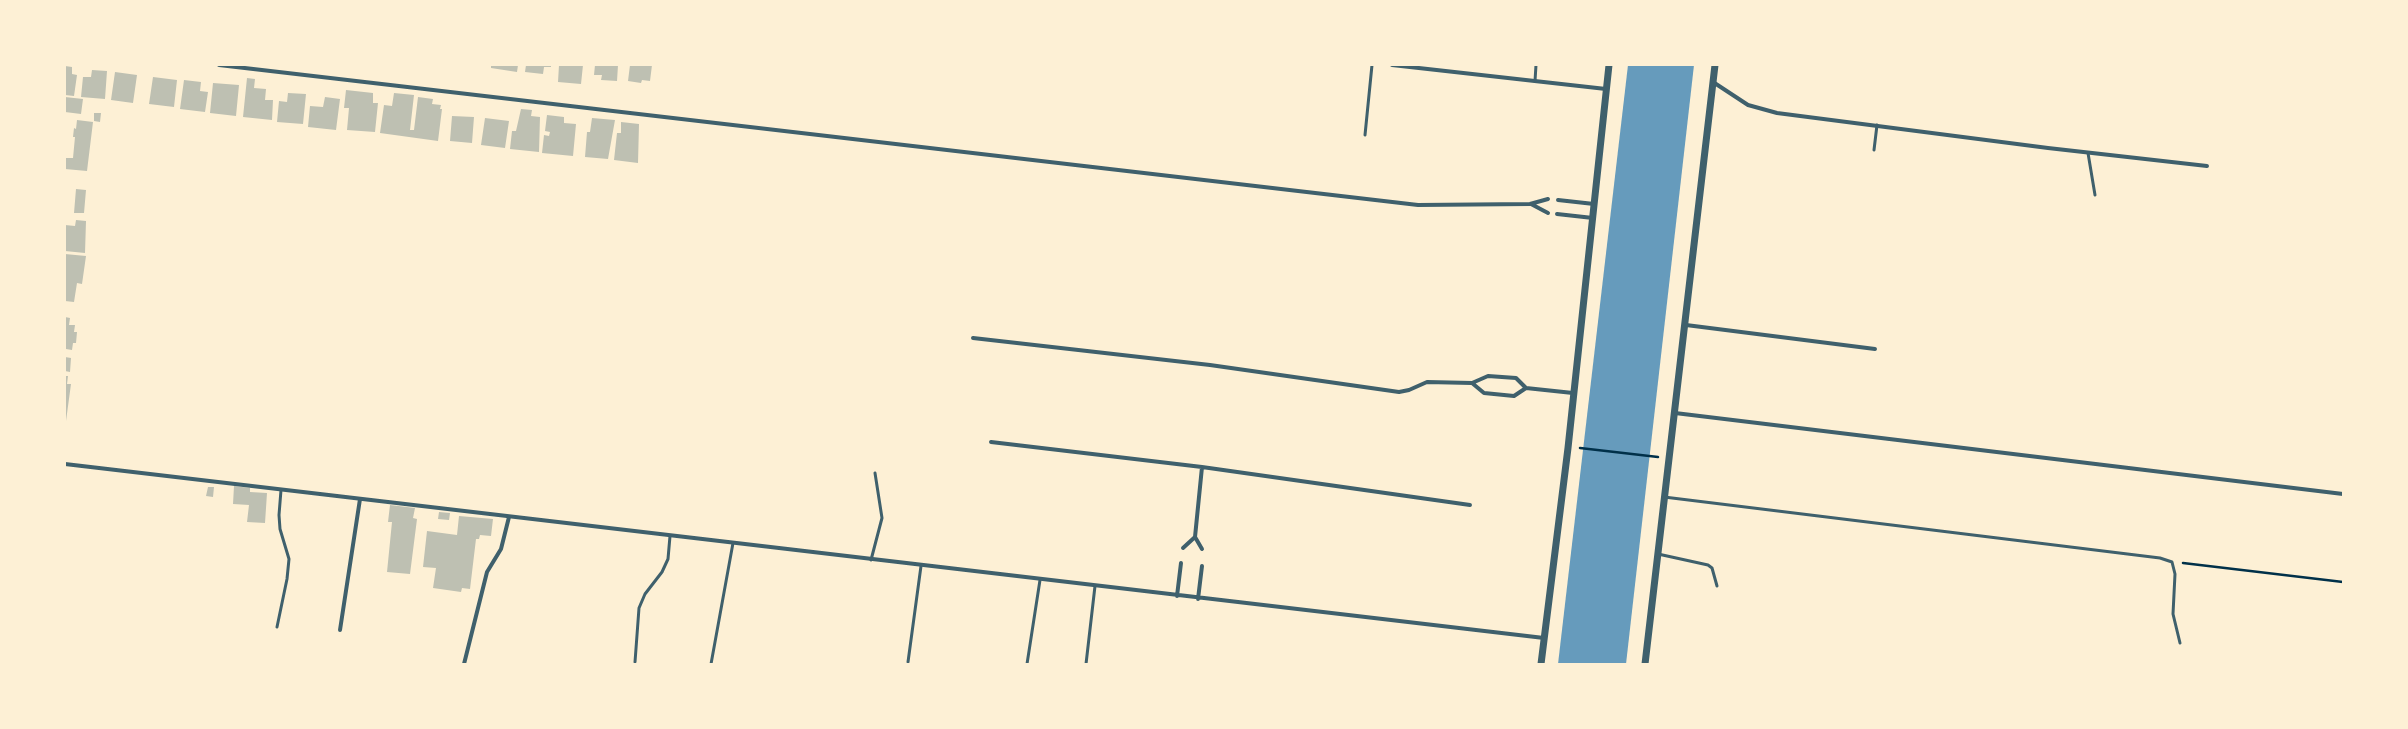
<!DOCTYPE html>
<html>
<head>
<meta charset="utf-8">
<style>
	body { margin:0 }
	#map { position:relative; width:2408px; height:729px; overflow:hidden; background:#fdf0d5; font-family:"DejaVu Sans",sans-serif }
	canvas { display:block }
	.frame { position:absolute; inset:0; border:66px solid #fdf0d5; pointer-events:none }
</style>
</head>
<body>
<div id="map">
<canvas width="2408" height="729"></canvas>
<div class="frame"></div>
</div>
<script>
const ctx = document.querySelector('canvas').getContext('2d');
ctx.lineJoin = 'round';
function paint(path, color) { ctx.fillStyle = color; ctx.fill(path, 'evenodd'); }
function trace(path, color, width, dash) { ctx.strokeStyle = color; ctx.lineWidth = width; ctx.lineCap = dash ? 'butt' : 'round'; ctx.setLineDash(dash || []); ctx.stroke(path); }
paint(new Path2D(`
	M1628,65H1694L1626,664H1558Z`), '#669bbc');
paint(new Path2D(`
	M491,65H518L517,72L491,68Z
	M526,65H551V67H544L543,74L525,72Z
	M559,65H583L581,84L558,82Z
	M595,65H618L617,81L601,80L602,75H594Z
	M630,65H652L650,81L642,80L641,83L628,81Z
	M65,66L72,67V74L77,75L74,96L65,95Z
	M92,70L107,71L105,99L81,97L83,77H91Z
	M115,72L137,75L133,103L111,100Z
	M153,77L177,80L174,107L149,104Z
	M247,78L255,79L254,88L266,89L265,100H273L272,120L243,117Z
	M184,80L201,82L200,91L208,92L205,112L180,109Z
	M213,83L239,85L236,116L210,113Z
	M346,90L373,93V103H378L375,132L347,130L349,108H344Z
	M288,93L306,94L303,124L277,122L279,101L287,102Z
	M394,93L414,95L410,130H414L418,97L433,99L432,104L441,105L440,109H442L438,141L380,133L384,105L392,106Z
	M65,97L83,99L81,114L65,112Z
	M325,97L340,99L336,130L308,127L310,106L323,107Z
	M521,109L532,110L531,116L540,117L539,152L510,149L512,131H516Z
	M94,113H101L100,122L94,121Z
	M547,115L564,117V123L576,124L573,156L542,153L544,135L549,136L550,132L545,131Z
	M452,116L474,117L472,143L450,141Z
	M485,118L509,121L505,148L481,145Z
	M592,118L615,120L608,159L585,157L587,132H590Z
	M77,120L93,122L87,171L65,169L66,158H73L75,137H73L74,128L76,129Z
	M621,122L639,124L638,163L614,160L617,133H621Z
	M76,189L86,190L84,213H74Z
	M76,220L86,221L85,253L65,251V225L75,226Z
	M65,254L86,256L82,284L77,283L74,302L65,301Z
	M65,317L70,318L69,325H75L74,332H77L76,343H73L72,350L66,349V354Z
	M65,357L71,358L70,372L65,371Z
	M65,376H68L67,384H71L66,421Z
	M234,486L250,488V492L267,493L265,523L247,522L249,505L233,504Z
	M208,487H214L213,497L206,496Z
	M390,505L415,508L413,518L417,519L410,574L387,572L392,522H388Z
	M439,512L450,513L449,520L438,519Z
	M459,516L493,519L491,536L480,535L479,539H476L470,589L462,588L461,592L433,588L436,568L423,567L427,531L457,535Z`), '#bec0b2');
trace(new Path2D(`
	M1580,448L1658,457
	M2183,563L2343,582`), '#003049', 2.5);
trace(new Path2D(`
	M1535,81L1536,65
	M1365,135L1372,65
	M1874,150L1877,125
	M2088,153L2095,195
	M1664,497L2160,558L2172,562L2175,574L2173,614L2180,643
	M1658,554L1708,565L1712,568L1717,586
	M871,560L882,518L875,473
	M277,627L287,579L289,559L280,529L279,515L281,490
	M635,662L639,608L645,594L662,572L668,559L670,536
	M908,662L921,566
	M711,664L733,543
	M1027,664L1040,580
	M1086,664L1095,586`), '#3f606c', 3);
trace(new Path2D(`
	M219,65L1418,205L1530,204L1548,199
	M1392,65L1606,89
	M1713,82L1748,105L1777,113L2048,148L2207,166
	M1558,200L1594,204
	M1531,204L1548,213
	M1557,214L1593,218
	M1686,325L1875,349
	M973,338L1210,365L1399,392L1409,390L1427,382L1472,383L1488,376L1516,378L1526,388L1573,393
	M1472,383L1484,393L1514,396L1526,388
	M1675,413L2343,494
	M991,442L1202,467
	M65,464L1544,638
	M1195,537L1202,467L1470,505
	M1183,548L1195,537L1202,549
	M1177,596L1181,563
	M1198,599L1202,566
	M340,630L360,499
	M464,664L487,572L501,549L509,517`), '#3f606c', 4);
trace(new Path2D(`
	M1541,664L1568,448L1609,65
	M1645,664L1715,65`), '#3f606c', 7);
</script>
</body>
</html>
